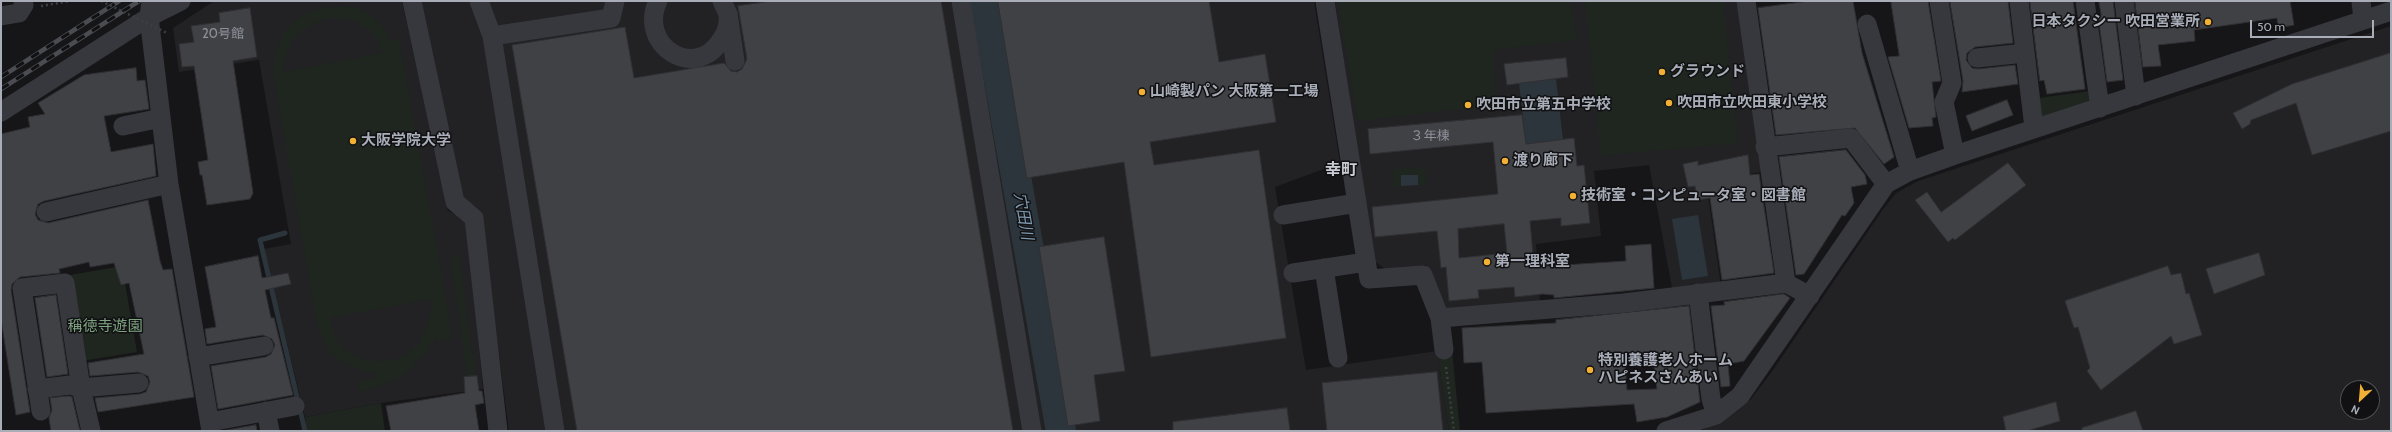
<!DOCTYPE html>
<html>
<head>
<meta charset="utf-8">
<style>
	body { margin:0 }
	#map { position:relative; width:2392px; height:432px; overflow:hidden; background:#161618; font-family:Cabin,sans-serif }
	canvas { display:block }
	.frame { position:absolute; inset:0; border:2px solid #a8adb8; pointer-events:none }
	.north { position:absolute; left:2340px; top:380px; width:40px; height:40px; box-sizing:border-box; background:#111113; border:1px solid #4d4f55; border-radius:50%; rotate:206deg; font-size:11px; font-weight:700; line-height:16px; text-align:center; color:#a8adb8 }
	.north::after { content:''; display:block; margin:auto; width:14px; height:18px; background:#f2b134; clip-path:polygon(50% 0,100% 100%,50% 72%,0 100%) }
	.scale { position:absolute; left:2250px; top:20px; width:124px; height:18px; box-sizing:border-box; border:2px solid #a8adb8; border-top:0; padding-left:5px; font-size:12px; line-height:14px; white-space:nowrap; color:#a8adb8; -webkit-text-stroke:3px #111113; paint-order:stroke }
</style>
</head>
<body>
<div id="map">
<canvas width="2392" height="432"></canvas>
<div class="frame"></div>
<div class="north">N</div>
<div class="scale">50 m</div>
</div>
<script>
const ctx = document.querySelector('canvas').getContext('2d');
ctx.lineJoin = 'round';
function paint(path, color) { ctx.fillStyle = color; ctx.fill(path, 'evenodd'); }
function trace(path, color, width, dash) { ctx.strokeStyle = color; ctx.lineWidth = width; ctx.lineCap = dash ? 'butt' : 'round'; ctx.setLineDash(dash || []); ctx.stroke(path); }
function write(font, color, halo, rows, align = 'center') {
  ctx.font = font + ' Cabin,"Noto Sans JP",sans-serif'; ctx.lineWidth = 3; ctx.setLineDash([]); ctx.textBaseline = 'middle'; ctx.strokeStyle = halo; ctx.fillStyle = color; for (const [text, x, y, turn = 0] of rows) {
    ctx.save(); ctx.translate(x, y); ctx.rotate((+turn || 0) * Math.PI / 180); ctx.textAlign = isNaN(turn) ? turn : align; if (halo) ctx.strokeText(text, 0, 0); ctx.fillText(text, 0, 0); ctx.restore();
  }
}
paint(new Path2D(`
	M214,1H402L448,211L467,219L483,389L381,403L305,417L264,249L291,244L259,60L179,72L173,28Z
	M419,1H980L1057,431H509L480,210L459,195Z
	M991,1H1314L1340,163L1275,187L1306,370L1437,351L1449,431H1066Z
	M1335,1H1740L1761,172L1706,181L1721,286L1673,293L1649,165L1594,171L1601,236L1536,244L1540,303L1441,310L1426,265L1391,273L1374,261Z
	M2391,26V431H1701L1727,417L1751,399L1771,373L1884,208L1896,193L1918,181ZM2348,388H2372V412H2348Z`), '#222225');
paint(new Path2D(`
	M1338,1H1570L1577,40L1493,50L1496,105L1358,121Z
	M1585,1H1723L1738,143L1601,156Z
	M348,6C372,13 379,19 391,41L399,40L453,338L439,341L437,336C413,373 401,380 360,392L357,383L381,375C343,366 331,363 317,324L273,72C277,23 301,7 348,6ZM329,18C358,18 372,26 383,53L282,72C286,41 299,27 329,18ZM431,299C432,336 409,368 369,360C361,359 351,355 344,349C336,340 333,329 330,318Z
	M2090,91L2091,100L2042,117L2039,98Z
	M1425,167L1426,185H1418V175H1401V186L1393,187V169Z
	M459,256L476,381L468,382L451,257Z
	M122,266L137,352L82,361L70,275Z
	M1452,350L1460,431H1449L1437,351Z
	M381,403L385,431H307L305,417Z`), '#1e261f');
paint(new Path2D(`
	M1556,79L1563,140L1526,144L1519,83Z
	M1401,175H1418V185L1401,186Z
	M1698,215L1708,276L1682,280L1672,219Z`), '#2c353c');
trace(new Path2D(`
	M285,233L260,240L305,431`), '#2c353c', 5);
trace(new Path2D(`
	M985,1L1061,431`), '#2c353c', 30);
const building = new Path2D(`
	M772,1H941L1013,431H577L512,45L625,27L634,78L724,63L731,71L737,72L742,69L747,59L738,6Z
	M998,1H1209L1219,62L1265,54L1276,122L1150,142L1154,165L1259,150L1286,338L1151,357L1124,162L1027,178Z
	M1810,1H1853L1862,53L1894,157L1884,164L1855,128L1776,135L1758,8Z
	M1891,1H1928L1941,81L1932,82L1936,117L1932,118L1933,126L1909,128L1888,57L1899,56Z
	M1950,1H2008L2013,43L1975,47L1967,53L1966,60L1972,68L1978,69L2015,65L2018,84L1962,92L1963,81Z
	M2030,1H2073L2085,89L2047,94L2044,80L2040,81Z
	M2099,1H2113L2123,80L2107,82L2098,15H2101Z
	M2135,1H2290L2294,25L2278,28L2277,18L2194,30L2195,41L2158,45L2161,66L2143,67Z
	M250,8L257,57L233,61L253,193L250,199L207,205L202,175H200L198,162L208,160L194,66L182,67L179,44L194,42L191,26L220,22L219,13Z
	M2391,53V131L2312,155L2296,103L2251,120L2250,124L2242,129L2233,113L2292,84Z
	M1566,58L1568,77L1507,85L1504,64Z
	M136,68L137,81L145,80L149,109L104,116L111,152L153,144L156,176L44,201L38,204L35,214L38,220L48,223L148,200L160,261L163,270L172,269L194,397L98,412L95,398L140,394L146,392L150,382L148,376L138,372L90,376L88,363L144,354L129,283L121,285L114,263L90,267L89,262L59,269L60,273L20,277L12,284L11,290L30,412L16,415L1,319V134L30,127L28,117L45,114L38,103L84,75Z
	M2007,100L2013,115L1972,131L1966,116Z
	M1522,115L1526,144L1574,138L1577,166L1584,165L1590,223L1561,226V218L1530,221L1534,267L1626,261L1625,246L1651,244L1654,288L1554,298V295L1543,294L1515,297L1514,287L1478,290L1479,298L1449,301L1446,267L1441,268L1437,231L1375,237L1372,207L1498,194L1493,142L1370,154L1368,129ZM1504,224L1507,253L1459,258L1458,229Z
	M1846,150L1865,175L1867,184L1851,187L1854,203L1845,216L1842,215L1804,274L1796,275L1779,157Z
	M1748,155L1750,175L1759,174L1774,273L1722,280L1710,198L1697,200L1695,186L1688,187L1683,164L1698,161V165Z
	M2008,163L2026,185L1955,240L1953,238L1948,242L1915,200L1927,192L1941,212Z
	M1104,237L1125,371L1094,375L1100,421L1068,426L1039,247Z
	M2259,253L2265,275L2214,294L2206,269Z
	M258,256L262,278L288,273L291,284L265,290L271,318H274L293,395L218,409L211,366L266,357L271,354L275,345L272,339L263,335L207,344L205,329L216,327L205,267Z
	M2168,266L2171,275L2181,273L2186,294L2189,293L2202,335L2174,344L2171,336L2101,390L2087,371L2090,368L2078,327L2074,328L2065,301Z
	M1784,294L1790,298L1744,361L1728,364L1730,386L1721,387L1711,306L1725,305L1724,302Z
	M56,295L68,374L47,377L35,298Z
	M1689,306L1700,402L1667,417L1637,422L1634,404L1486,413L1482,362L1464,363L1462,328L1556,323V320ZM1653,359L1657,389L1627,390L1625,362Z
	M1437,372L1443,431H1327L1322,383Z
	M477,376L479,391H482L484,403L475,405L479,431H391L386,406L465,393L464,377Z
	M69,396L72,397L80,431H51L49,418L52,410L50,398Z
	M2056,402L2060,421L2027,431H2006L2003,417Z
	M1287,408L1290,431H1173V422Z
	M2136,411L2143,431H2082V428Z
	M256,425L257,431H222Z`);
paint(building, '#404145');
trace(building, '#303034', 1);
trace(new Path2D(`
	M41,6L70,1
	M1446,367L1454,431`), '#3d3f44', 2.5, [2, 3]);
trace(new Path2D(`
	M151,1L149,17L169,184L211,431
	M412,1L455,202L474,218L498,431
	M479,1L492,36L555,431
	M658,1C637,45 695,82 721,40C727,32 729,24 728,14
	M961,1L1032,431
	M1325,1L1369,279L1423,275L1440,318L1624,303L1786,283
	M1746,1L1786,283L1810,296
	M1939,1L1952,83L1944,102L1955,155
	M2019,1L2034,128
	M2085,1L2100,108
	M2124,1L2136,96
	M2361,1L2363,20
	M1,16L19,13L24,5L23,1
	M1867,24L1910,171
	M492,36L611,18L615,1
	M1977,58L2025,53
	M1,112L149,17L181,1
	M123,126L161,118
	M1765,147L1851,138L1886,184
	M46,212L169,184
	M1283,215L1357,203
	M1324,268L1338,358
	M1293,273L1366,262
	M1698,293L1711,399L1716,415
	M1440,318L1444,350
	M198,357L264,346
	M37,389L70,385L81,388L139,383
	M41,411L22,288L65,283L81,388L91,431
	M266,411L270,431
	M210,422L295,406
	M1666,431L1716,415L1740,396L1886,184L1910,171L1955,155L2391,11`), '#37383d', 19);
const rail = new Path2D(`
	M1,77L119,1
	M1,89L139,1`);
trace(rail, '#4a4c52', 4.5);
trace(rail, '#111113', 3, [9]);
trace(new Path2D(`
	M101,1L167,33`), '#3d3f44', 2.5, [2, 3]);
trace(new Path2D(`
	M722,1L728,14L735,61`), '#37383d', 19);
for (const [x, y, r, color] of [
	[2208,22,4,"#f2b134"],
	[1662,72,4,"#f2b134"],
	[1142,92,4,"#f2b134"],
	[1669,103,4,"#f2b134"],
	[1468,105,4,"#f2b134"],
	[353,141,4,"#f2b134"],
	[1505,161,4,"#f2b134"],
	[1573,196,4,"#f2b134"],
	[1487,262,4,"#f2b134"],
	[1590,370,4,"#f2b134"]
]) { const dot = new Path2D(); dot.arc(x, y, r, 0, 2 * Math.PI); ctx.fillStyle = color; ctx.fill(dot); trace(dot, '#111113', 1.5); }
write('13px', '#8e929b', null, [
	["20号館",223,34],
	["３年棟",1430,136]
]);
write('bold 15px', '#a8adb8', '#111113', [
	["日本タクシー 吹田営業所",2200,22,"right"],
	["グラウンド",1670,72],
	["山崎製パン 大阪第一工場",1150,92],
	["吹田市立吹田東小学校",1677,103],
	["吹田市立第五中学校",1476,105],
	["大阪学院大学",361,141],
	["渡り廊下",1513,161],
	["技術室・コンピュータ室・図書館",1581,196],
	["第一理科室",1495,262],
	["特別養護老人ホーム",1598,361],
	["ハピネスさんあい",1598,378]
], 'left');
write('15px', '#7fa381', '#111113', [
	["稱徳寺遊園",105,327]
]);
write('bold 16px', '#c9ccd4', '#111113', [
	["幸町",1341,170]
]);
write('italic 16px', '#7f9bb3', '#111113', [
	["穴田川",1023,216,80]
]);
</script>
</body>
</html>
